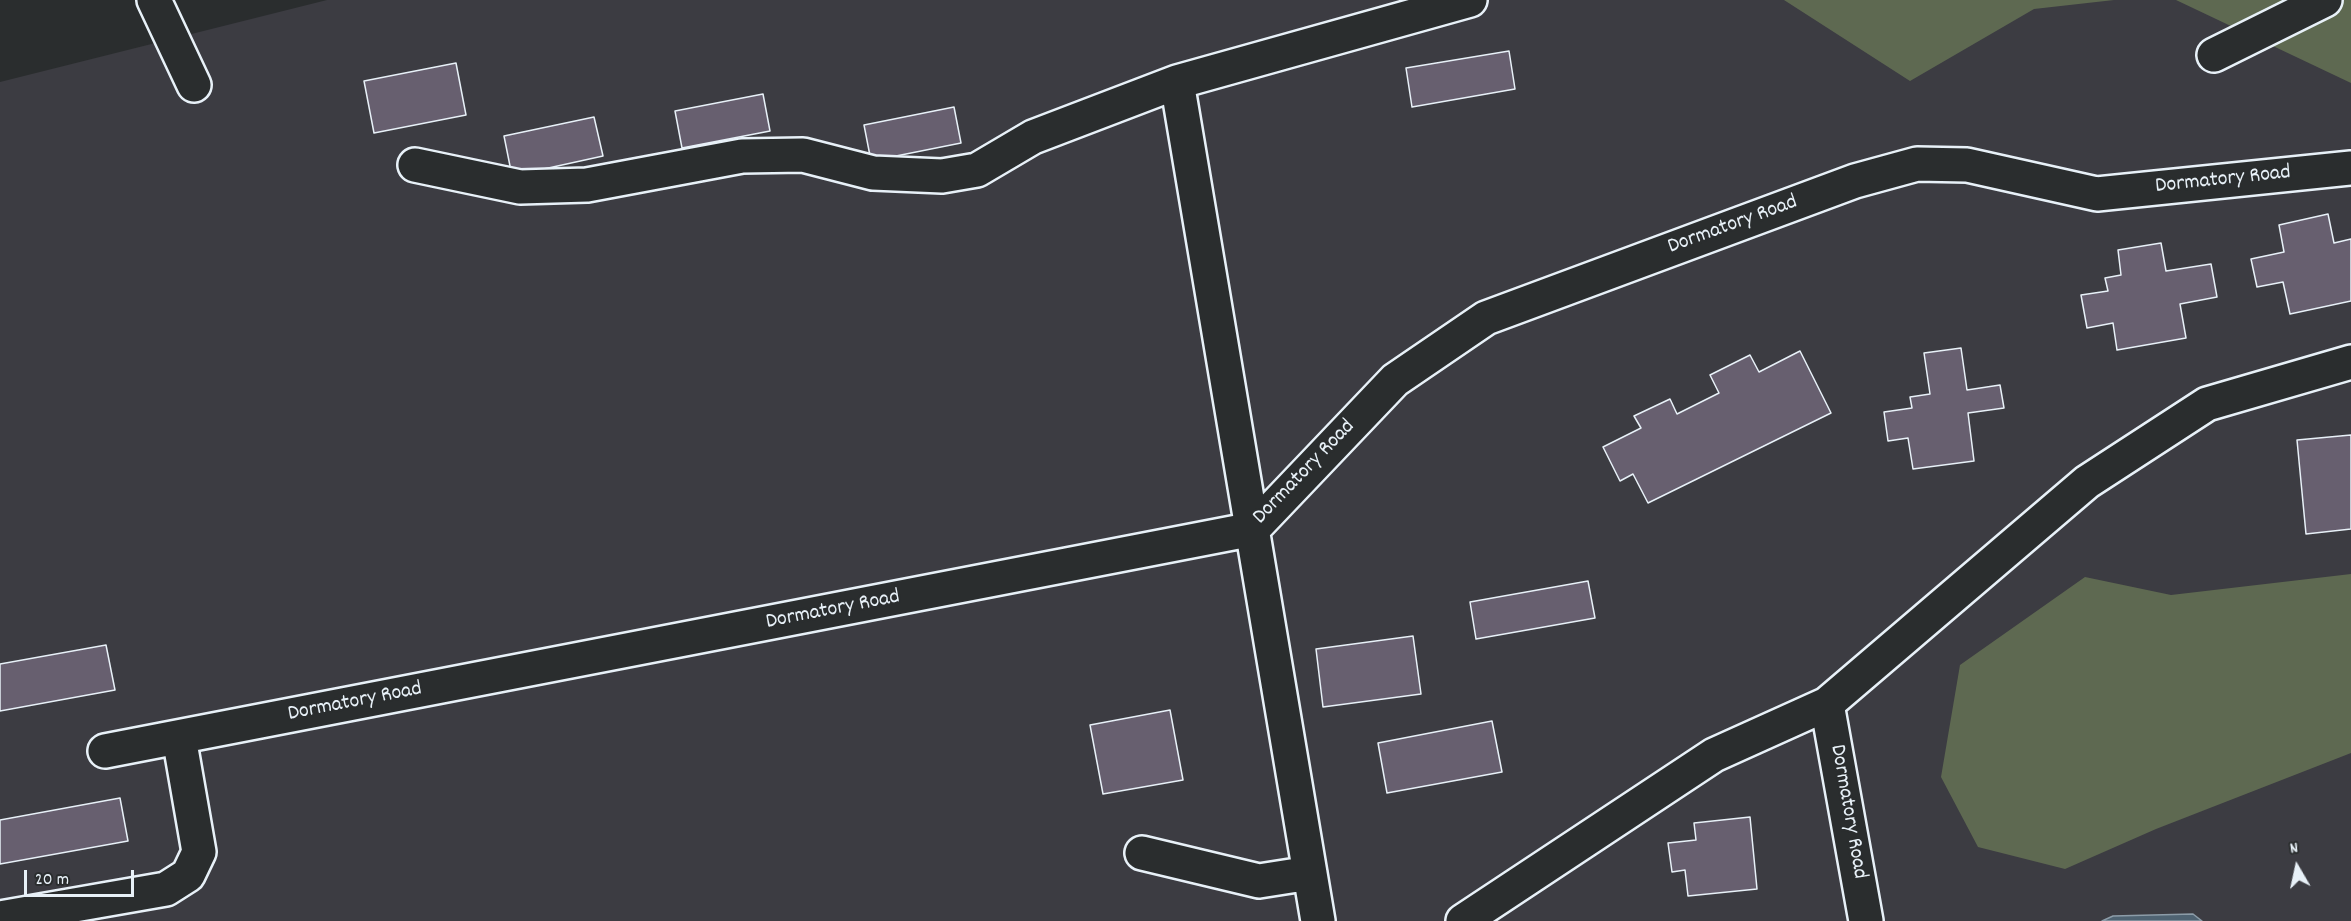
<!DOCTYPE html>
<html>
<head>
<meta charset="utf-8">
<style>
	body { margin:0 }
	#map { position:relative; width:2351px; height:921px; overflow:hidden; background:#2a2d2e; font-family:Dekko,sans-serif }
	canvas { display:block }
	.north { position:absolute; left:2267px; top:837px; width:60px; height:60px; -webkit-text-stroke:4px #2a2d2e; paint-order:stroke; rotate:351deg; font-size:16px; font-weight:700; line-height:24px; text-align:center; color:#e8f1f8 }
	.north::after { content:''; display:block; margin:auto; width:21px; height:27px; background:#e8f1f8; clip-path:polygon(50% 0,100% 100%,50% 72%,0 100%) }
	.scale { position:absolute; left:24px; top:870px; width:110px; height:27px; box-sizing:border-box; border:3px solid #e8f1f8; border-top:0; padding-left:8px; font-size:18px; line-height:21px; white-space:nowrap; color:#e8f1f8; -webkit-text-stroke:4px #2a2d2e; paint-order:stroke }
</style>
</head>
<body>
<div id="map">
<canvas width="2351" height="921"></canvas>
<div class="north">N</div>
<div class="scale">20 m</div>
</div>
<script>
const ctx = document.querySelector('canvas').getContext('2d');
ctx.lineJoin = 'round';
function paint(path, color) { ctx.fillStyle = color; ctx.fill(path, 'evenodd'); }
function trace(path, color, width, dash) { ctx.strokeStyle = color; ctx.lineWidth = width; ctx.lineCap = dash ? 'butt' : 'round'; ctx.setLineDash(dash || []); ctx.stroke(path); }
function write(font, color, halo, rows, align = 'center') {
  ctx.font = font + ' Dekko,sans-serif'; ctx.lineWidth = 4.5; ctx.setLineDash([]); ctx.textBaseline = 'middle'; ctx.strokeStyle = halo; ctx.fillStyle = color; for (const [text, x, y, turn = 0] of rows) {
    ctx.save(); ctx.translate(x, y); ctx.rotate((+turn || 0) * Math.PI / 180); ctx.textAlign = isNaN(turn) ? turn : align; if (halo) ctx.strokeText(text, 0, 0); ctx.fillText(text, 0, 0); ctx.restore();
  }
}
paint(new Path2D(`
	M327,0H2351V921H0V82Z`), '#3c3c42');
paint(new Path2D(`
	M1784,0H2114L2034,9L1910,81Z
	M2176,0H2351V83Z
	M2351,574V753L2156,829L2065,869L1978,847L1941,777L1960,665L2085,577L2171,595Z`), '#5e6951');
const water = new Path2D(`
	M2193,914L2202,921H2102L2113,916Z`);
paint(water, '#4f6372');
trace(water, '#8c9ca8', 1.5);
const building = new Path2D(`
	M1509,51L1515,89L1412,107L1406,68Z
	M456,63L466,115L374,133L364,81Z
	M763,94L770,131L682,148L675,111Z
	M954,107L961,143L871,161L864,125Z
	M594,117L603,156L512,176L504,136Z
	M2328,214L2334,243L2351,239V301L2290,314L2283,282L2257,287L2251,259L2284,252L2279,225Z
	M2161,243L2166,271L2211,264L2217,297L2180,304L2186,338L2117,350L2113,323L2087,328L2081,295L2108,291L2105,278L2121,275L2118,250Z
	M1961,348L1967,390L2000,385L2004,408L1968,413L1974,461L1913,469L1908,438L1888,441L1884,412L1912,408L1910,397L1930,394L1924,353Z
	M1800,351L1831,413L1648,503L1633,474L1620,481L1603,447L1641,428L1634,416L1670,399L1677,414L1719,393L1710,375L1750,355L1759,372Z
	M2351,435V529L2306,534L2297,440Z
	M1588,581L1595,618L1476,639L1470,602Z
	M1413,636L1421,694L1323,707L1316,649Z
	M106,645L115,690L0,711V664Z
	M1170,710L1183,780L1103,794L1090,725Z
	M1492,721L1502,772L1387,793L1378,743Z
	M120,798L128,841L0,864V820Z
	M1750,817L1757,889L1688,896L1685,870L1672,872L1668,843L1696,840L1694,823Z`);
paint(building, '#675f6f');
trace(building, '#e8f1f8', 1.5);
const minor = new Path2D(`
	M154,0L194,85
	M2214,55L2325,0
	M1177,82L1318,921
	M415,165L520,187L587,185L742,156L803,155L873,173L942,176L977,170L1033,137L1177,82L1470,0
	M1827,704L1866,921
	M105,751L1253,529L1395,380L1486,318L1855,181L1917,164L1967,165L2097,194L2351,168
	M1142,853L1259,881L1310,873
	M0,918L166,889L188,875L199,852L179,737
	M1463,921L1714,755L1827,704L2087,482L2207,404L2351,362`);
trace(minor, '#e8f1f8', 38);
trace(minor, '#2a2d2e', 33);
write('22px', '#e8f1f8', '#2a2d2e', [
	["Dormatory Road",2223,181,-6],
	["Dormatory Road",1733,226,-20],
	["Dormatory Road",1305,473,-46],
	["Dormatory Road",833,611,-11],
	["Dormatory Road",355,703,-11],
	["Dormatory Road",1847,812,80]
]);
</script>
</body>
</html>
